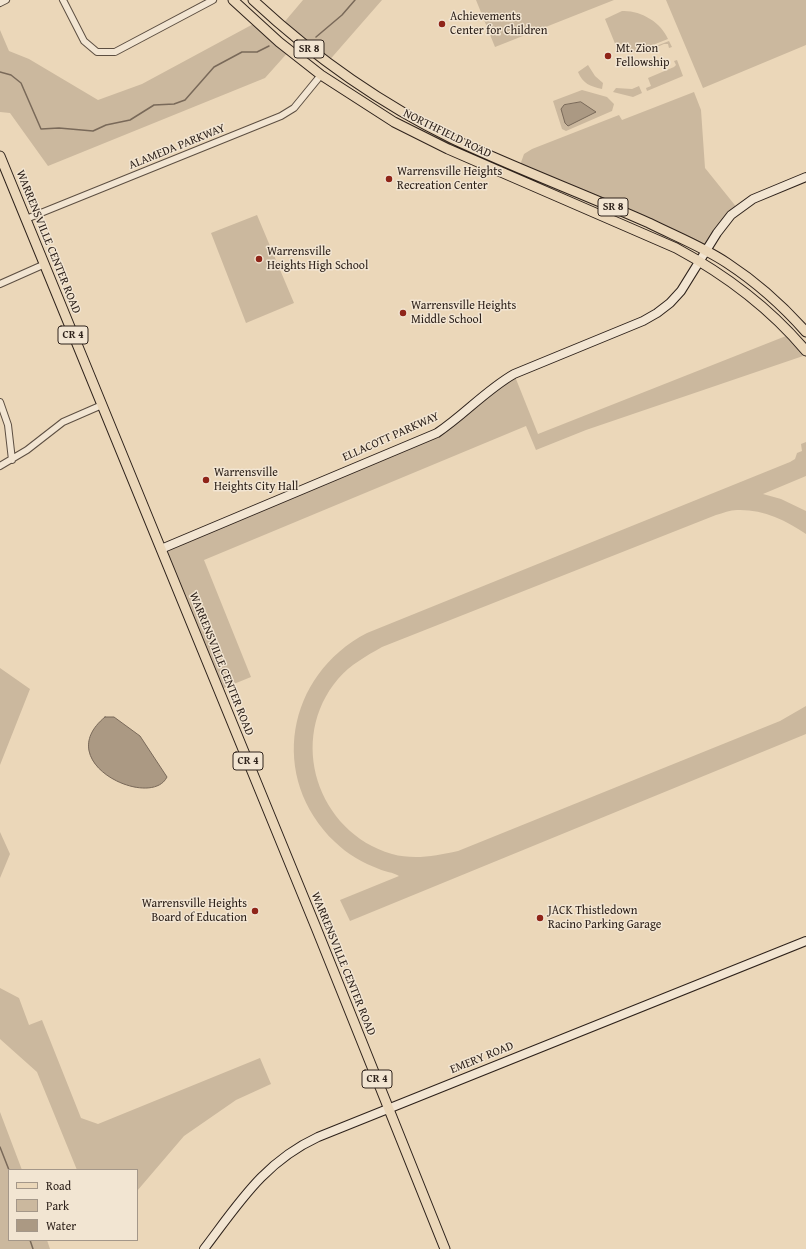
<!DOCTYPE html>
<html>
<head>
<meta charset="utf-8">
<style>
  body { margin:0 }
  #map { position:relative; width:806px; height:1249px; overflow:hidden; background:#ebd7b9; font-family:"Gentium Book Plus",serif }
  canvas { display:block }
  .legend { position:absolute; left:8px; top:1169px; width:130px; height:72px; box-sizing:border-box; background:#f2e5d2; border:1px solid #a49789; margin:0; padding:5px 7px; list-style:none; font-size:12px; color:#2e221b }
  .legend li { display:flex; align-items:center; gap:8px; height:20px }
  .legend b { width:20px; border:1px solid #a49789 }
</style>
</head>
<body>
<div id="map">
<canvas width="806" height="1249"></canvas>
<ul class="legend">
<li><b style="height:5px;background:#ebd7b9"></b>Road</li>
<li><b style="height:11px;background:#cbb89e"></b>Park</li>
<li><b style="height:11px;background:#ab9983"></b>Water</li>
</ul>
</div>
<script>
const context = document.querySelector('canvas').getContext('2d');
context.lineJoin = 'round';
function paint(path, color) {
  context.fillStyle = color;
  context.fill(path, 'evenodd');
}
function trace(path, color, width, dash) {
  context.strokeStyle = color;
  context.lineWidth = width;
  context.lineCap = dash ? 'butt' : 'round';
  context.setLineDash(dash || []);
  context.stroke(path);
}
function label(font, color, halo, rows, align = 'center') {
  context.font = font + ' "Gentium Book Plus",serif';
  context.lineWidth = 3;
  context.setLineDash([]);
  context.textBaseline = 'middle';
  context.strokeStyle = halo;
  context.fillStyle = color;
  for (const [text, x, y, turn = 0] of rows) {
    context.save();
    context.translate(x, y);
    context.rotate((+turn || 0) * Math.PI / 180);
    context.textAlign = isNaN(turn) ? turn : align;
    if (halo) context.strokeText(text, 0, 0);
    context.fillText(text, 0, 0);
    context.restore();
  }
}
const green = new Path2D(`
  M303,0H382L327,63L281,26Z
  M476,0H614L495,47Z
  M666,0H806V45L703,88Z
  M622,11C640,10 661,22 668,39L635,52L634,50L618,43L616,46L605,19Z
  M257,22L290,50L265,78L48,166L10,113L0,112V30L9,51L29,59L98,100L142,84Z
  M669,41L672,47L669,48L668,44H664L643,53V51Z
  M677,60L683,76L647,91L646,88L651,86L648,78L674,67L676,65L674,61Z
  M588,65L595,76L603,83L602,89C590,86 583,84 578,72Z
  M639,86L642,93L633,97L613,92L616,88L632,89Z
  M582,90L607,97L614,104L612,111L566,131L562,129L553,101Z
  M694,92L701,110L705,168L738,209L706,250L519,168L524,154L532,149L619,115L622,120Z
  M257,215L294,303L246,323L211,233Z
  M791,334L806,351V355L586,430L536,450L526,426L204,560L251,677L219,690L161,549L437,433L514,374L538,434Z
  M806,442V476L763,494L781,499L806,511V534C786,520 762,509 737,510C730,510 723,513 716,515L382,647C366,656 350,665 338,679C287,739 317,832 392,854C414,860 435,856 458,851L780,721L806,706V734L350,921L340,900L399,876C393,872 385,872 379,869C363,863 347,854 335,842C268,778 286,675 367,633L790,462L795,459L797,453L802,451L801,444Z
  M0,668L30,689L0,765Z
  M0,832L10,854L0,878Z
  M0,988L19,998L29,1025L42,1020L81,1118L98,1124L260,1058L271,1084L236,1100L184,1136L137,1191V1170H77L37,1072L0,1039Z
  M0,1112L22,1170H9V1240H47L50,1249H0Z`);
const water = new Path2D(`
  M581,102L596,112L568,126L565,123L561,109L564,105Z
  M105,717H114L140,736L167,777C151,810 49,763 105,717Z`);
const stream = new Path2D(`
  M316,37L342,15L355,0
  M0,72L11,75L21,83L41,129L59,128L93,131L106,125L130,120L154,105L174,104L185,100L214,67L242,52H257L269,46
  M0,1147L9,1170
  M30,1240L33,1249`);
const street = new Path2D(`
  M63,0L84,41L97,52H115L213,0
  M0,3L6,0
  M26,219L281,116L294,108L321,75
  M0,284L45,264
  M0,402L8,425L12,460
  M0,466L27,450L63,422L102,405`);
const secondary = new Path2D(`
  M161,549L437,433C464,415 486,390 514,374L643,321L657,313L670,303L681,291L717,233L731,215L753,199L806,177
  M204,1249C239,1203 264,1162 318,1137L806,941`);
const primary = new Path2D(`
  M233,0L279,42L321,75L394,122L448,149L676,248C726,275 769,307 806,351
  M253,0C313,56 379,103 453,139C517,169 584,194 649,223C675,236 703,247 727,263C756,282 783,306 806,332
  M0,156L317,930L445,1249`);
const markers = [
  [442,24,4,"#8f2418"],
  [608,56,4,"#8f2418"],
  [389,179,4,"#8f2418"],
  [259,259,4,"#8f2418"],
  [403,313,4,"#8f2418"],
  [206,480,4,"#8f2418"],
  [255,911,4,"#8f2418"],
  [540,918,4,"#8f2418"]
];
const shields = [
  [309,49,30],
  [613,207,30],
  [73,335,30],
  [248,761,30],
  [377,1079,30]
];
const shieldNames = [
  ["SR 8",309,49],
  ["SR 8",613,207],
  ["CR 4",73,335],
  ["CR 4",248,761],
  ["CR 4",377,1079]
];
const poiNames = [
  ["Achievements",450,17],
  ["Center for Children",450,31],
  ["Mt. Zion",616,49],
  ["Fellowship",616,63],
  ["Warrensville Heights",397,172],
  ["Recreation Center",397,186],
  ["Warrensville",267,252],
  ["Heights High School",267,266],
  ["Warrensville Heights",411,306],
  ["Middle School",411,320],
  ["Warrensville",214,473],
  ["Heights City Hall",214,487],
  ["Warrensville Heights",247,904,"right"],
  ["Board of Education",247,918,"right"],
  ["JACK Thistledown",548,911],
  ["Racino Parking Garage",548,925]
];
const streetNames = [
  ["NORTHFIELD ROAD",447,134,26],
  ["ALAMEDA PARKWAY",177,147,-22],
  ["WARRENSVILLE CENTER ROAD",48,242,68],
  ["ELLACOTT PARKWAY",391,437,-24],
  ["WARRENSVILLE CENTER ROAD",221,664,68],
  ["WARRENSVILLE CENTER ROAD",343,964,68],
  ["EMERY ROAD",482,1058,-22]
];
paint(green, '#cbb89e');
paint(water, '#ab9983');
trace(water, '#796959', 1);
trace(stream, '#796959', 1.5);
trace(street, '#5d4f42', 8);
trace(secondary, '#2e221b', 10);
trace(primary, '#2e221b', 11);
trace(street, '#f2e5d2', 6);
trace(secondary, '#f2e5d2', 8);
trace(primary, '#ebd7b9', 9);
for (const [x, y, r, color] of markers) {
  const dot = new Path2D();
  dot.arc(x, y, r, 0, 2 * Math.PI);
  context.fillStyle = color;
  context.fill(dot);
  trace(dot, '#f2e5d2', 1.5);
}
for (const [x, y, w] of shields) {
  const box = new Path2D();
  box.roundRect(x - w / 2, y - 9, w, 18, 3);
  context.fillStyle = '#f2e5d2';
  context.fill(box);
  trace(box, '#2e221b', 1);
}
label('bold 11px', '#2e221b', null, shieldNames);
label('12px', '#2e221b', '#f2e5d2', poiNames, 'left');
label('12px', '#2e221b', '#f2e5d2', streetNames);
</script>
</body>
</html>
